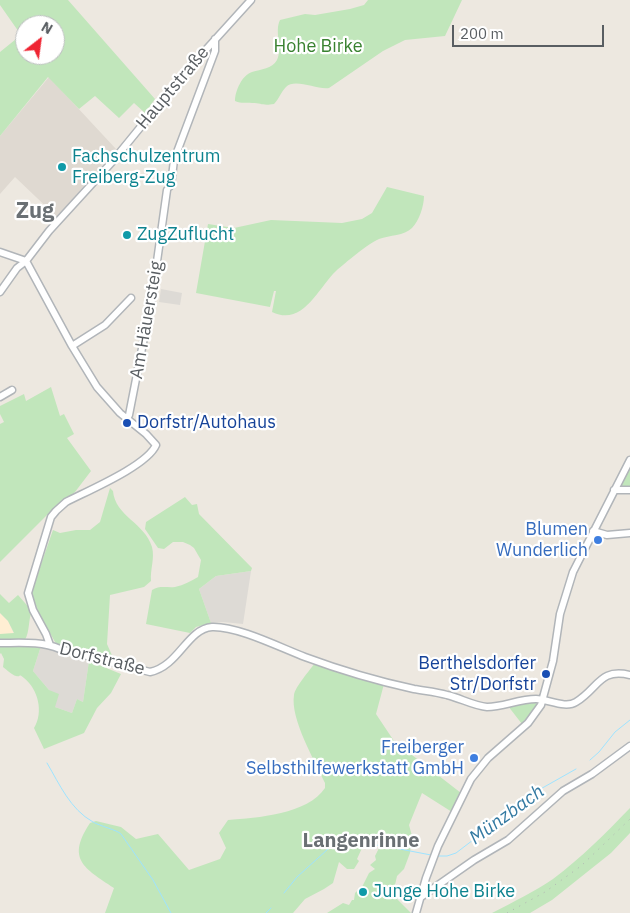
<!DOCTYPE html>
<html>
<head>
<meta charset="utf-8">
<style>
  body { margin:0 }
  #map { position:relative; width:630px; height:913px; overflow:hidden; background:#ede8e0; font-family:"IBM Plex Sans",sans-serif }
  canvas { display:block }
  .north { position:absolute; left:15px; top:15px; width:50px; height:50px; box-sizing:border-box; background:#fff; border:1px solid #bdbfc0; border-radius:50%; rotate:30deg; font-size:14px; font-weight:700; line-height:20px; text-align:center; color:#595e62 }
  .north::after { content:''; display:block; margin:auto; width:18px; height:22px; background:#ef2432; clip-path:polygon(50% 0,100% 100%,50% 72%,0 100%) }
  .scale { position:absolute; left:452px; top:25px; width:152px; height:22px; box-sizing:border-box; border:2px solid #595e62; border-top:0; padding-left:6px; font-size:15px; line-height:18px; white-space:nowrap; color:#595e62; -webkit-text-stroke:4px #fff; paint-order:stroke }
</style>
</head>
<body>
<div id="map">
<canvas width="630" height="913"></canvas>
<div class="north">N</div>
<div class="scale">200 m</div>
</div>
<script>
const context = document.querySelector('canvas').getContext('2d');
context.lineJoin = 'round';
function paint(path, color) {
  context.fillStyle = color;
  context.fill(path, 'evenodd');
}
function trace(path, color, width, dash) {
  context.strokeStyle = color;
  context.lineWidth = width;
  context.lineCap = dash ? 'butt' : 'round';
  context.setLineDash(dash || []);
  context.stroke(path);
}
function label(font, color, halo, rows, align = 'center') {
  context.font = font + ' "IBM Plex Sans",sans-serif';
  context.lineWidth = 4.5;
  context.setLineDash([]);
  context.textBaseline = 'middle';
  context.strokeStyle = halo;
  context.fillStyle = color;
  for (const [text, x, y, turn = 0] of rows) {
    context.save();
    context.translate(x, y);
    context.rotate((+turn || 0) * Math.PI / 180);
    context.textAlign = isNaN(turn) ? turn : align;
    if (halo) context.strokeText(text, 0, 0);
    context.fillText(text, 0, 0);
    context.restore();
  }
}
const commercial = new Path2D(`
  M0,613L8,621L14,634H0Z`);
const industrial = new Path2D(`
  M161,289L182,293L180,305L159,302Z
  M251,571L243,624L223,622L211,623L199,589L216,576Z
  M41,646L89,661L83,702L77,699L72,713L55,707L49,690L33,671Z`);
const education = new Path2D(`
  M49,77L116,149L57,217L15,177L0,194V136Z`);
const green = new Path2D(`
  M0,0H68L155,99L145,113L134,103L119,118L95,96L79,109L48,77L0,136V52L21,35L0,5ZM25,25H55V55H25Z
  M368,0H462L445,36L405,40L383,51L329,88C317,90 295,78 286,87C281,92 279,99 274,104C262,106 262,103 252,103C246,102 242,104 235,101C235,91 242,75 252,72C261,69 272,69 277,60C283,48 274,32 280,20L305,14L315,15L350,9L364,5Z
  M387,187L424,196C424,206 419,221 412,228C404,236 390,235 379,239C369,243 345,263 336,271C318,288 303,327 272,312L276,291H274L270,307L196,293L208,224L234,228L271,220L342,223L362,219L372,213Z
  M51,387L60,416L64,414L74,434L67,438L91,471L75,492L49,513L0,562V424L4,422L0,414V406L24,394L26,401Z
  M630,466V486L619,487Z
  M110,488L113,491C115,516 145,523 152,547C155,558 150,570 151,581L144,587L110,595L107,644L114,660L58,645L55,642L50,633H48L42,621L31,593L53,530L60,533L76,530H90L100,522Z
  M185,497L192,505L197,504L199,514L252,568L251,571L216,576L199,589L211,623L196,627L190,633L146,624L152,590C160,585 167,588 175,587C184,585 191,581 198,577L201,560L194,548L190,545L183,542H173L164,549L158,548L145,529L146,522Z
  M0,594L9,603L18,595L32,611C28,620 30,631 25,640L0,641V634L14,633L8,621L0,613Z
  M0,644L41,646L33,671L49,690L59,694L55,707L72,713L77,699L83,702L89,661L121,674L111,693L97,708L84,733L44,749L34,728C44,712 38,689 24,678C18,673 22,677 16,676C12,675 7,670 3,667L4,659L1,653L0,654Z
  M315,663L384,684L376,714L394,741L461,793L452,812L422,793L409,825L412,836L410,853L404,869L397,876L395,885L389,891L411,913H327L343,903L349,905L352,900H354L355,893L358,890L361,889L369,873L375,869L370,865L376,860L375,856L382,842L380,840H363L362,848L357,859L359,861L354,869H347L339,862L333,883L324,889L305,899L293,913H105L114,888C84,868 66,859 90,823L96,821L121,827L136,839L158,834L189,870L220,859L226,848L219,833L228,820C257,818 308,814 325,788V783C315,761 290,719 294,695C295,687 310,670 315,663Z
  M534,701L537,703L536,706L522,724L508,706Z
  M630,808V833L611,853L552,900L530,913H492C513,902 534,892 553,879C581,858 606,833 630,808Z`);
const stream = new Path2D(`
  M590,760L599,752L615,732L630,720
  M47,763C60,785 70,809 93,822C100,826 117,830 121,834L153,880L171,913
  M438,856H447L456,853L537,791L576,769
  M284,893L297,877L328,849L341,841L384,846L431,855
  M266,913L271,908`);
const minor = new Path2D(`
  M169,187L171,185L174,160L215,51V39
  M0,252L26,261
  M26,261L72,346L97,387L120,413L146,434L156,445C147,466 87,491 66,502L56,511L51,517L28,593L33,610L46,634L50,645
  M0,292L17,268L26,261L49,231L112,162L183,75L251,0
  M72,346L105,325L131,298
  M0,397L12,390
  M127,419L129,415L152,297L167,190
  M614,490H630
  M593,531L607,535L630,533
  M0,643C20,643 41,641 60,649L150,672C179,666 187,629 212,627C238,626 281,648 305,657C340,670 377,681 414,689C425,691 436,692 447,695C460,698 474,706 487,707C503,707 519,699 536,699C548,699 565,709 576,702C599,688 599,668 630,675
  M421,897L474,860L508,840L563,791L592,774L630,746
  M416,913L426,878L438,846L471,779L488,758L528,723L541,705L553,661L560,614L573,572L630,460`);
const rail = new Path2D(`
  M507,913L545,892L581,866L630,819`);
const markers = [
  [62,167,5,"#0f9aa8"],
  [127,235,5,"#0f9aa8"],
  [127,423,5,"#1a4fb4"],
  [598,540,5,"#3f7fe0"],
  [546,674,5,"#1a4fb4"],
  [474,758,5,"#3f7fe0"],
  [363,892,5,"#0f9aa8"]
];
const parkNames = [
  ["Hohe Birke",318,47]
];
const streetNames = [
  ["Hauptstraße",173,88,-50],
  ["Am Häuersteig",147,320,-80],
  ["Dorfstraße",102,659,14]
];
const cultureNames = [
  ["Fachschulzentrum",72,157],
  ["Freiberg-Zug",72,178],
  ["ZugZuflucht",137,235],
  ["Junge Hohe Birke",373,892]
];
const transitNames = [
  ["Dorfstr/Autohaus",137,423],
  ["Berthelsdorfer",536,664,"right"],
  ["Str/Dorfstr",536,685,"right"]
];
const shopNames = [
  ["Blumen",588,530],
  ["Wunderlich",588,551],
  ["Freiberger",464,748],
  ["Selbsthilfewerkstatt GmbH",464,769]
];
const waterNames = [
  ["Münzbach",507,815,-36]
];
const quarterNames = [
  ["Langenrinne",361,841]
];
const districtNames = [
  ["Zug",35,212]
];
paint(commercial, '#ffeed3');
paint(industrial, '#dddad5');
paint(education, '#dfd9d1');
paint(green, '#c1e6bb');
trace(stream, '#9ee3ff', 1);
trace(minor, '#b1b5b9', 9);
trace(minor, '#fff', 6);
trace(rail, '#b0b1b2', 1, [1, 6]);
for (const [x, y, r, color] of markers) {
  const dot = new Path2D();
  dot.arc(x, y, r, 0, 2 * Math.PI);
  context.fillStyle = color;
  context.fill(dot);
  trace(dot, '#fff', 2);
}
label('18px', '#398230', '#fff', parkNames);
label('18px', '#595e62', '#fff', streetNames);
label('18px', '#0d838f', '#fff', cultureNames, 'left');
label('18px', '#164399', '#fff', transitNames, 'left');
label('18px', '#366cbe', '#fff', shopNames, 'right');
label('italic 19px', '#347aa2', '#fff', waterNames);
label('bold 20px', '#6a7074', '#fff', quarterNames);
label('bold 22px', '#6a7074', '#fff', districtNames);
</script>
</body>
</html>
